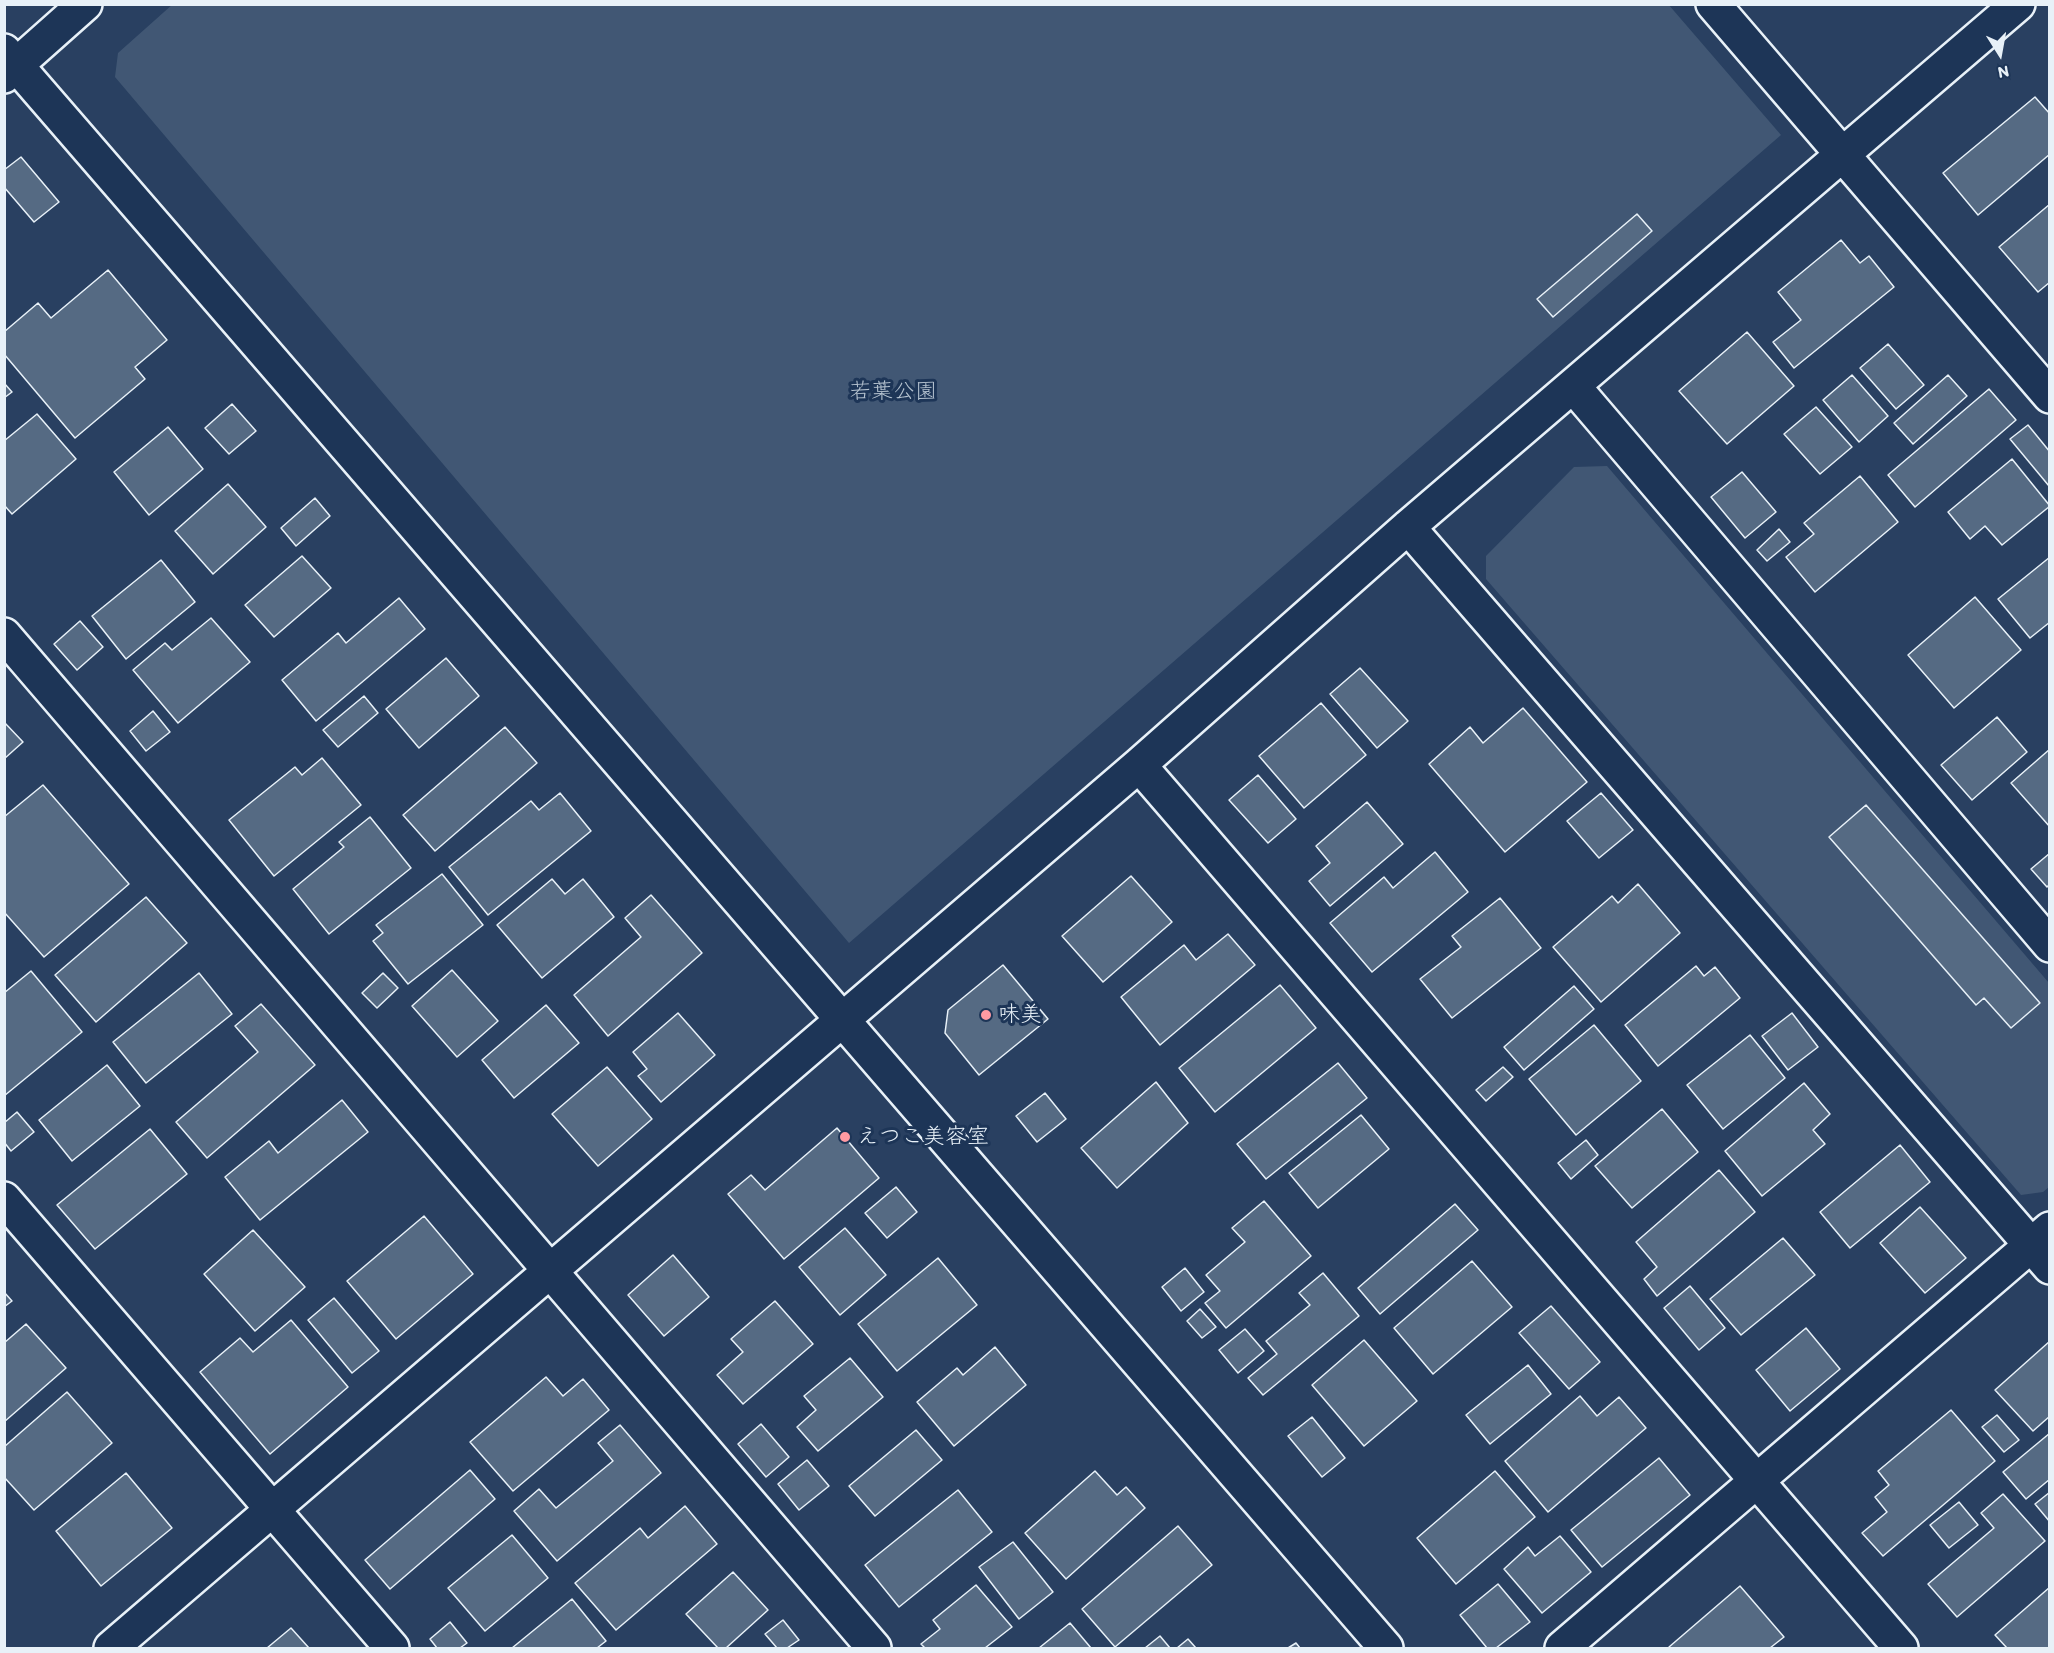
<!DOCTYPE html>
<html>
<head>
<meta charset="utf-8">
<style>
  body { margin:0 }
  #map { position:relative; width:2054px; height:1653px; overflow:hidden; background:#294061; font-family:Itim,sans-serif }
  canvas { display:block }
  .frame { position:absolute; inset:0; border:6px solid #e8f1f8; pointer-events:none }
  .north { position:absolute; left:1970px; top:24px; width:60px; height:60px; -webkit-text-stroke:4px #1d3557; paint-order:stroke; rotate:169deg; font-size:16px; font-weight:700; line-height:24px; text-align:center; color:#e8f1f8 }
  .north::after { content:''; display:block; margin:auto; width:21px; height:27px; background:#e8f1f8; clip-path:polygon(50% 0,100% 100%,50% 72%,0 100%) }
</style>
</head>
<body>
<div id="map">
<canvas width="2054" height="1653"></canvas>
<div class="frame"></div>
<div class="north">N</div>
</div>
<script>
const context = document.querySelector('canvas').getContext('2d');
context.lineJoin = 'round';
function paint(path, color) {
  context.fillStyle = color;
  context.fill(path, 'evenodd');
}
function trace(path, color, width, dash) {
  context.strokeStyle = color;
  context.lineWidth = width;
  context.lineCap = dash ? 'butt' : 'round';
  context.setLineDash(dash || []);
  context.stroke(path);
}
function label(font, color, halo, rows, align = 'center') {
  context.font = font + ' Itim,"Klee One",sans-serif';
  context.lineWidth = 6;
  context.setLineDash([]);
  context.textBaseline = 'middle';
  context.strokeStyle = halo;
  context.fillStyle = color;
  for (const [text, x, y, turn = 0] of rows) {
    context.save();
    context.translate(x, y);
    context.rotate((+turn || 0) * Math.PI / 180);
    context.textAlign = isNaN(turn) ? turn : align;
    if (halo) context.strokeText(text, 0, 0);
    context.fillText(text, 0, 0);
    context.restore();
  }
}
const green = new Path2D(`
  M173,4H1668L1781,135L849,943L115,77L118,53Z
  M1607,466L2049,983V1187L2043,1192L2021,1195L1486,579V556L1574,467Z`);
const building = new Path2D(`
  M2035,97L2050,114V154L1978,215L1943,173Z
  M21,157L59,202L34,222L4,187V170Z
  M2050,204V282L2038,292L1999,247Z
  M1637,214L1652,231L1553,317L1537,299Z
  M1841,240L1860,263L1869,256L1894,287L1794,368L1773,342L1801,320L1778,292Z
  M108,270L167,340L135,367L145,379L75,438L4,354V332L38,303L51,318Z
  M1747,332L1794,386L1727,444L1679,391Z
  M1888,344L1924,385L1896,409L1860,368Z
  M1852,375L1888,416L1859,442L1823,400Z
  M1948,375L1967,396L1913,444L1894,423Z
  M4,383L12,392L4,398Z
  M1989,389L2016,420L1915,507L1888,475Z
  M232,404L256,431L229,454L205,428Z
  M1816,407L1852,447L1820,474L1784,434Z
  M37,414L76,459L12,514L4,505V441Z
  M2028,425L2050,452L2049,486L2010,439Z
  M168,427L203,469L149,515L114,472Z
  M2012,459L2050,506L2002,545L1985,526L1970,539L1948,512Z
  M1742,472L1776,512L1745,538L1711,497Z
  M1860,476L1898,522L1815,592L1786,557L1814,534L1804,523Z
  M228,484L266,527L213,574L175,531Z
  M315,498L330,516L296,546L281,528Z
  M1779,529L1790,542L1767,561L1757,550Z
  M302,556L331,588L274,637L245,605Z
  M2050,557V622L2030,638L1998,599Z
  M161,560L195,602L126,659L92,616Z
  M1975,597L2021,650L1954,708L1908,655Z
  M399,598L425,629L316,721L282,680L338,633L346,643Z
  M211,618L250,662L178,723L133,670L165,643L172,650Z
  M80,621L103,647L77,670L54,644Z
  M446,658L479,696L419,748L386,709Z
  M1360,668L1408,721L1377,748L1330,694Z
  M364,696L378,713L338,747L323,730Z
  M1321,703L1366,755L1304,808L1259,756Z
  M1523,708L1587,782L1505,852L1429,764L1470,727L1483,743Z
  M153,711L170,732L146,751L130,731Z
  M1997,717L2027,752L1972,800L1941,765Z
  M4,722L23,742L4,759Z
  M505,727L537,763L435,851L403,815Z
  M2050,749V827L2011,783Z
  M322,758L361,805L274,876L229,820L295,767L302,775Z
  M1258,775L1296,819L1268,843L1229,800Z
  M43,785L129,884L44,957L4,912V817Z
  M560,793L591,831L488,915L449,867L531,801L539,810Z
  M1601,793L1633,830L1599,858L1567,821Z
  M1367,802L1403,844L1330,906L1309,881L1330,863L1316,846Z
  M1866,805L2040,1003L2011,1028L1984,998L1976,1005L1829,837Z
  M370,817L411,868L329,934L293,889L344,847L339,842Z
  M1435,852L1468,892L1372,972L1330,923L1384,877L1393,888Z
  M2050,853V884L2047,887L2031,869Z
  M442,874L483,925L408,984L373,941L383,933L376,925Z
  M1131,876L1172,922L1103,982L1062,936Z
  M552,879L565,894L583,879L614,917L542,978L497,925Z
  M1638,884L1680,933L1601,1002L1553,947L1612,896L1618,903Z
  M651,895L702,953L608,1036L574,995L641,937L625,918Z
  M146,897L187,943L96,1022L55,975Z
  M1500,898L1541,948L1452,1018L1420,979L1461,947L1452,936Z
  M1228,934L1255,965L1160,1045L1121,997L1184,945L1196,960Z
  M1003,965L1048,1019L979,1075L945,1033L948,1010Z
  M1696,966L1704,976L1715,967L1740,998L1658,1066L1625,1025Z
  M452,970L498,1021L457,1057L412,1006Z
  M31,971L82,1032L4,1096V993Z
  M199,973L232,1014L146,1083L113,1042Z
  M383,973L398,988L377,1008L362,993Z
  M1280,985L1316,1028L1215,1112L1179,1068Z
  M1574,986L1594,1009L1524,1070L1504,1047Z
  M261,1004L315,1065L207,1158L176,1122L258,1052L235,1026Z
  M546,1005L579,1043L514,1098L482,1060Z
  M678,1013L715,1055L661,1102L638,1076L647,1069L633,1052Z
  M1792,1013L1818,1047L1788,1070L1762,1036Z
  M1594,1025L1641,1081L1576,1135L1529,1079Z
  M1750,1035L1785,1078L1723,1129L1687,1085Z
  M1338,1063L1367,1098L1266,1179L1237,1144Z
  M107,1065L140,1106L72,1161L39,1120Z
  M607,1067L652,1119L598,1166L552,1114Z
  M1503,1067L1513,1077L1486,1101L1476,1090Z
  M1156,1082L1188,1123L1117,1188L1081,1148Z
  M1804,1083L1830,1114L1813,1130L1825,1144L1762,1196L1725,1151Z
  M1045,1093L1066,1119L1037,1142L1016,1116Z
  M342,1100L368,1132L260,1220L225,1177L269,1141L278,1153Z
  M1662,1109L1698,1152L1632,1208L1595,1166Z
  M17,1112L34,1132L11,1151L4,1142V1123Z
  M1361,1115L1389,1149L1318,1208L1289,1173Z
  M837,1128L879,1178L784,1259L728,1194L751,1175L765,1190Z
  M150,1129L187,1174L95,1249L57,1205Z
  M1586,1140L1598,1155L1571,1179L1558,1163Z
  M1900,1145L1930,1182L1850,1248L1820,1212Z
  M1719,1170L1755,1212L1657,1296L1644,1279L1657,1267L1636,1242Z
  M896,1187L917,1212L887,1238L865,1213Z
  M1264,1201L1311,1256L1226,1328L1205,1303L1220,1291L1206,1275L1245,1242L1232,1228Z
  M1455,1204L1478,1230L1380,1314L1358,1288Z
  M1920,1207L1966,1258L1925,1293L1880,1243Z
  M424,1216L473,1274L396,1339L347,1281Z
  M845,1228L886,1275L840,1315L799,1267Z
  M253,1230L305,1287L255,1331L204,1274Z
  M1783,1238L1815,1275L1741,1335L1710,1299Z
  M673,1255L709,1297L664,1336L628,1295Z
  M938,1258L977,1305L897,1371L858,1324Z
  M1472,1261L1512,1307L1433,1374L1394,1328Z
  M1185,1268L1204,1292L1181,1311L1162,1287Z
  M1323,1273L1359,1316L1263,1395L1248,1378L1277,1354L1266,1341L1310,1305L1299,1293Z
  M1690,1286L1725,1328L1699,1350L1664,1308Z
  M4,1292L12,1301L4,1307Z
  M334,1298L379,1351L352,1373L308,1320Z
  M775,1301L813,1344L743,1404L717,1375L743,1352L731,1339Z
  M1551,1306L1600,1362L1569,1389L1519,1333Z
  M1200,1309L1216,1327L1202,1338L1187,1321Z
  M291,1320L348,1387L270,1454L200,1372L240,1338L253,1352Z
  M26,1324L66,1368L4,1422V1343Z
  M1806,1328L1840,1369L1790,1411L1756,1370Z
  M1245,1329L1264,1351L1238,1373L1219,1350Z
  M1364,1340L1417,1401L1364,1446L1312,1385Z
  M2050,1341V1416L2033,1431L1995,1390Z
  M995,1347L1026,1385L954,1446L917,1402L957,1368L963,1375Z
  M850,1358L883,1397L818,1451L797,1427L816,1410L804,1396Z
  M1528,1365L1551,1394L1490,1444L1466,1415Z
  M546,1377L563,1396L583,1379L609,1410L513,1491L470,1442Z
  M67,1392L112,1443L34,1510L4,1477V1447Z
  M1580,1396L1597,1416L1619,1397L1646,1428L1548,1512L1505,1461Z
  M1951,1410L1995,1461L1883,1556L1862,1533L1887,1512L1875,1497L1889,1485L1878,1471Z
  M1997,1415L2019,1440L2004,1452L1982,1427Z
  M1312,1417L1345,1458L1322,1477L1288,1436Z
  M761,1424L789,1457L766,1477L738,1444Z
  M620,1425L661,1473L557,1561L514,1511L539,1489L556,1508L613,1461L598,1443Z
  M916,1430L942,1460L875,1516L849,1486Z
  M2050,1433V1479L2026,1499L2003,1472Z
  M1659,1458L1690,1495L1602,1567L1571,1530Z
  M807,1460L829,1486L799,1510L778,1484Z
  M470,1470L495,1499L390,1589L365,1560Z
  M1095,1471L1117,1495L1126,1487L1145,1508L1066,1579L1025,1533Z
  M1495,1471L1535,1517L1456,1584L1417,1538Z
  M126,1473L172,1528L101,1586L56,1531Z
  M958,1490L992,1532L899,1607L865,1565Z
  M2050,1492V1522L2035,1504Z
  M2003,1494L2045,1541L1957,1617L1928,1584L1994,1528L1981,1513Z
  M1959,1502L1978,1525L1949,1548L1930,1525Z
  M685,1506L717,1544L616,1630L575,1583L640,1528L648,1538Z
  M1178,1526L1212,1565L1115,1647L1082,1609Z
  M512,1535L548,1578L485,1631L448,1588Z
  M1560,1536L1591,1572L1542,1613L1504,1569L1528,1547L1535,1556Z
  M1013,1542L1053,1592L1019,1619L979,1567Z
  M733,1572L768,1610L726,1648H718L686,1614Z
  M1498,1584L1530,1622L1496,1648H1487L1460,1615Z
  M976,1585L1012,1627L985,1648H925L921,1644L940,1629L933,1620Z
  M1740,1586L1784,1637L1770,1648H1671L1669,1647Z
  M2050,1587V1648H2007L1995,1635Z
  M572,1599L606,1641L597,1648H512Z
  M783,1620L799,1640L787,1648H777L765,1634Z
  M450,1622L467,1643L460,1648H437L430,1639Z
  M1070,1623L1091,1648H1039Z
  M291,1628L309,1648H267Z
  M1160,1636L1170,1648H1145Z
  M1188,1639L1196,1648H1177Z
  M1296,1643L1300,1648H1288Z`);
const minor = new Path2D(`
  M1713,4L2050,396
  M4,51L1386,1648
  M4,76L85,4
  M1574,387L2050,945
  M1408,527L2050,1267
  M4,635L874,1648
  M1139,765L1901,1648
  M4,1199L392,1648
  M111,1648L1139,765L1408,527L2018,4
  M1562,1648L2050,1229`);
const markers = [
  [986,1015,6,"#ff9aa2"],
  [845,1137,6,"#ff9aa2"]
];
const parkNames = [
  ["若葉公園",893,392]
];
const poiNames = [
  ["味美",998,1015],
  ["えつこ美容室",857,1137]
];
paint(green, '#415774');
paint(building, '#556a83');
trace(building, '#e8f1f8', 1.5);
trace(minor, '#e8f1f8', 38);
trace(minor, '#1d3557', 33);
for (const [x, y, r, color] of markers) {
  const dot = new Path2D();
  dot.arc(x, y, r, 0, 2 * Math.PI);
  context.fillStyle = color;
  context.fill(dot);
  trace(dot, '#1d3557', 2);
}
label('22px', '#b6c3d0', '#1d3557', parkNames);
label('22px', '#e8f1f8', '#1d3557', poiNames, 'left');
</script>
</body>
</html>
